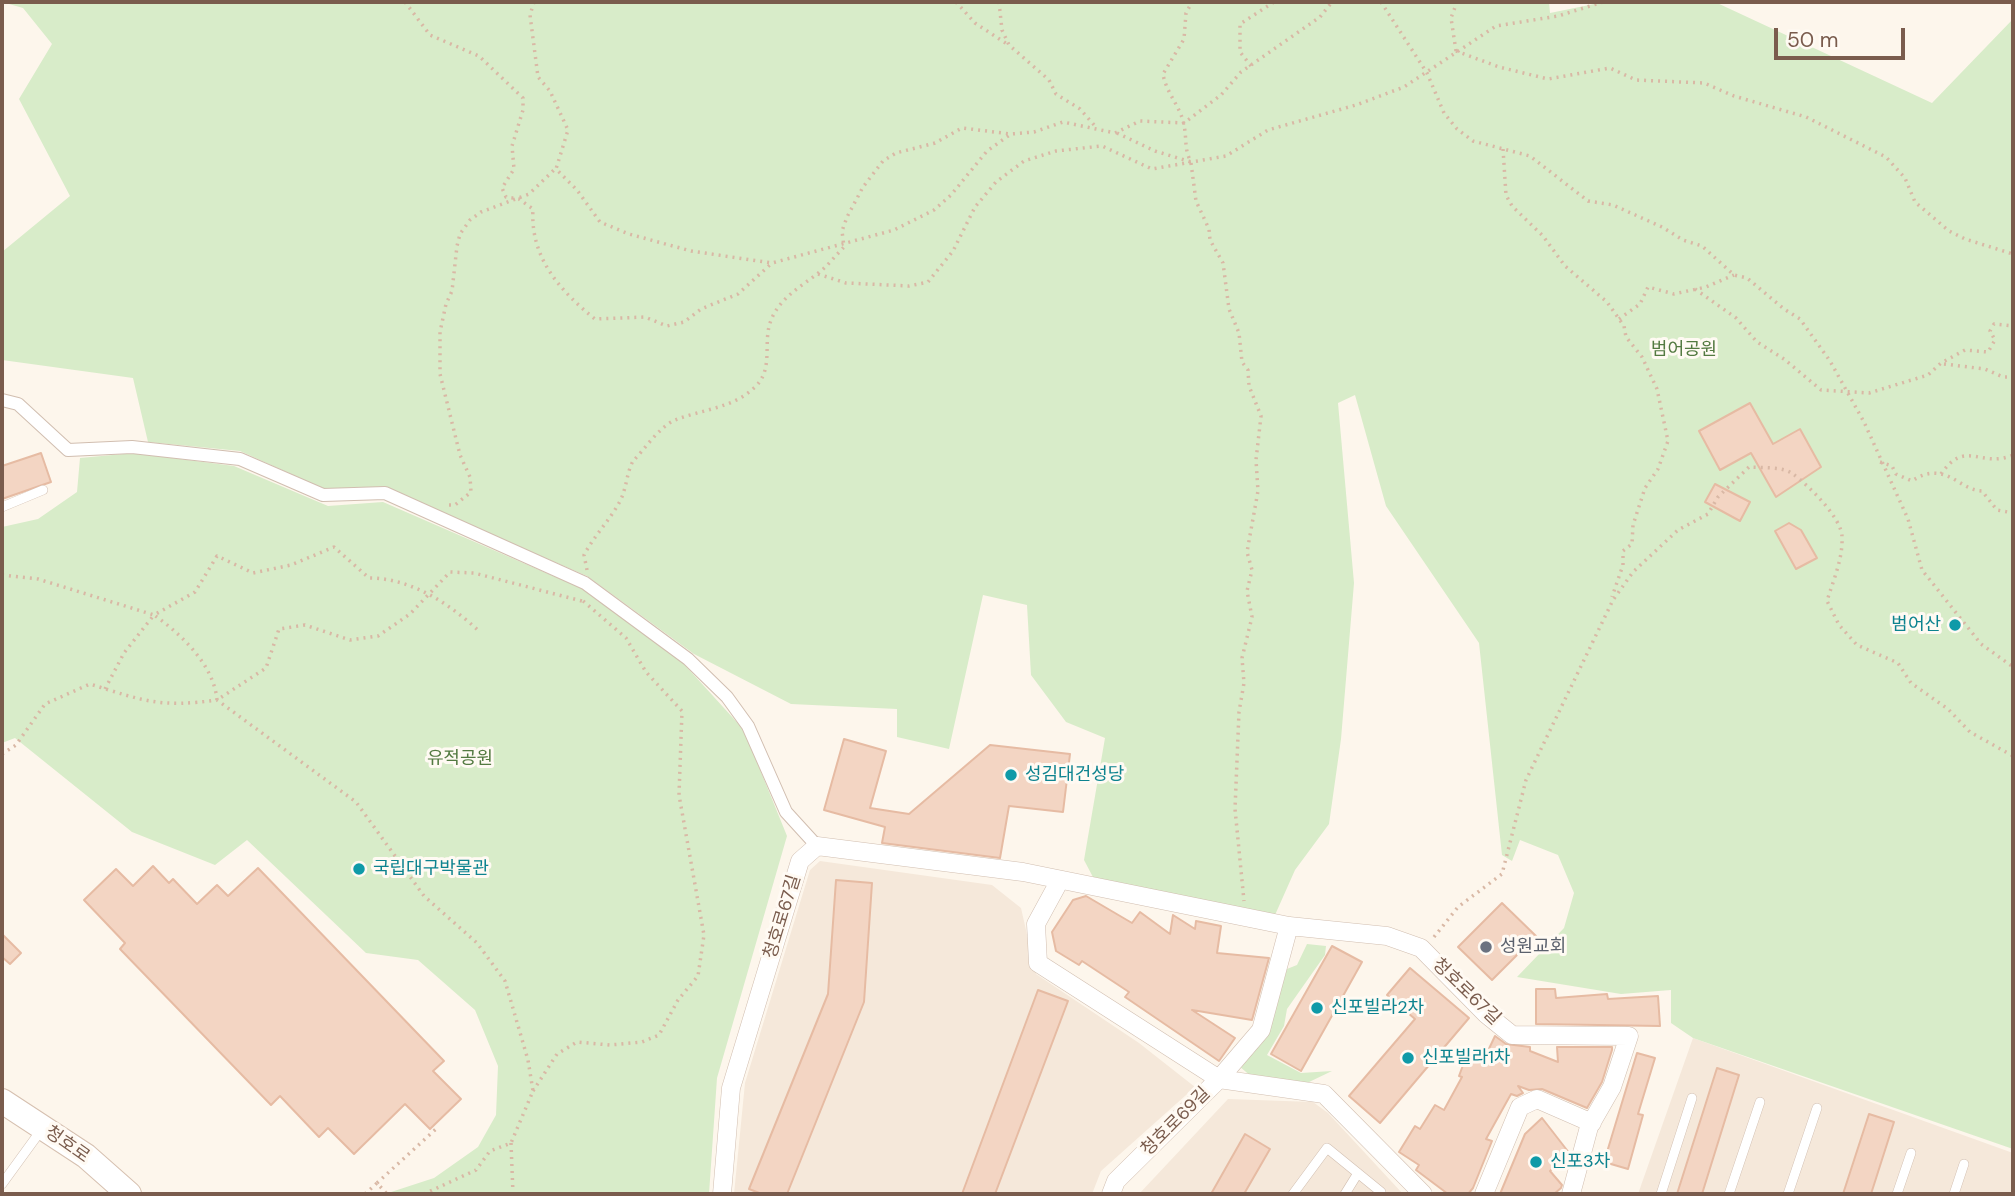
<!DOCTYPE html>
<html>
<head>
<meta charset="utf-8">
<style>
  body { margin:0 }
  #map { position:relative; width:2015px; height:1196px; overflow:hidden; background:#fdf6ec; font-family:"DM Sans",sans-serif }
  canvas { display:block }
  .frame { position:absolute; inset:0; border:4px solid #7a5c4d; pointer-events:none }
  .scale { position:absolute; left:1774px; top:28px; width:131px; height:32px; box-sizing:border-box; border:4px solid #7a5c4d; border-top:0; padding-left:9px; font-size:21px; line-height:24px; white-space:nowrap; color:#7a5c4d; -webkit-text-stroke:5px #fffaf3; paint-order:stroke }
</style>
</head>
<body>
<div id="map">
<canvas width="2015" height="1196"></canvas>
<div class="frame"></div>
<div class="scale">50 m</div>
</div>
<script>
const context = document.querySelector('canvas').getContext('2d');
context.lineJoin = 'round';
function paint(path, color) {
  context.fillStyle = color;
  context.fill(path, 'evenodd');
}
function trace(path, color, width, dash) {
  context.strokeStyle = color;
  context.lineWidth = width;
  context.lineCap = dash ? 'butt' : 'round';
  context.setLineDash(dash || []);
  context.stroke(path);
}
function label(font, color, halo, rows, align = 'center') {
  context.font = font + ' "DM Sans","Noto Sans KR",sans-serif';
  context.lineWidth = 6;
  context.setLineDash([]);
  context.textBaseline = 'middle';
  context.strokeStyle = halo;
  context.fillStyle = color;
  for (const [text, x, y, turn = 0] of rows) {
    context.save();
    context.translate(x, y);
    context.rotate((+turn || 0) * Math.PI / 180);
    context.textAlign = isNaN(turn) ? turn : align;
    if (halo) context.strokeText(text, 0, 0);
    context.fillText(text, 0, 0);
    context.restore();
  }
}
const residential = new Path2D(`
  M820,861L992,885L1021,908L1036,974L1139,1043L1195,1087L1101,1171L1092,1194H734L745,1083L810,870Z
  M1693,1038L2013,1153V1194H1638Z
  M1228,1099L1313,1102L1328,1113L1403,1194H1139Z`);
const green = new Path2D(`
  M2,2H1549L1550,13L1604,2H1715L1932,103L2013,19V1149L1693,1038L1671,1023V990L1621,994L1517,977L1564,928L1574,893L1558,855L1520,840L1512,861L1502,855L1479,643L1386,506L1355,395L1338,403L1354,583L1341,739L1329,824L1295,870L1275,915L1094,879L1084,860L1105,738L1066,722L1031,675L1027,605L983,595L949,749L897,737V709L791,704L694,654L587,576L386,489L333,493L240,451L148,442L133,378L2,360V252L70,196L19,99L52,44L23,8Z
  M134,453L234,466L328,506L383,502L583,589L683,663L744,730L787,836L717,1078L709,1194H385L434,1178L478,1147L496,1115L498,1066L475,1010L418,960L366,953L247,840L215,865L132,832L15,738L2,743V527L38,519L77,492L80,458Z
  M1307,944L1326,946L1325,955L1287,1009L1284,1026L1267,1055L1301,1073L1332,1071L1307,1083L1252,1077L1239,1066L1267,1037L1287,969L1297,965Z`);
const building = new Path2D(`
  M1750,403L1773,444L1800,429L1821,467L1776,497L1751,453L1720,470L1699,431Z
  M41,453L51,482L2,499V466Z
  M1715,484L1750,502L1740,521L1705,502Z
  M1789,523L1801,530L1817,558L1796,569L1775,531Z
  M844,739L886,751L870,808L909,814L990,745L1070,754L1063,812L1009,806L1000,858L882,843L885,827L824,810Z
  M153,866L169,883L173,879L197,904L217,885L228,896L258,868L444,1061L433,1071L461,1099L430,1129L405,1104L354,1154L328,1128L319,1137L280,1096L271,1105L120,949L125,943L84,900L116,869L133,886Z
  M836,880L872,883L864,1002L787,1194H762L749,1189L828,994Z
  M1086,896L1132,923L1140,912L1170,934L1173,915L1195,929L1196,921L1221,926L1217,953L1269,958L1252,1020L1192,1010L1235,1038L1219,1061L1125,997L1129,992L1082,961L1079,965L1056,951L1052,932L1073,900Z
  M1502,903L1536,936L1492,980L1458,947Z
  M2,934L21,953L10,964L2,957Z
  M1332,946L1362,962L1301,1071L1271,1054Z
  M1410,968L1469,1018L1380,1123L1349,1096L1415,1019L1387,995Z
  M1536,989H1555L1556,998L1607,994L1608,999L1658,996L1660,1026L1536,1024Z
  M1038,990L1068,1001L995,1194H962Z
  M1495,1036L1506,1044L1530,1047V1051L1558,1062L1557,1047H1612V1050L1602,1082L1587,1108L1542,1089L1529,1090L1518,1086L1523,1093L1517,1096L1511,1094L1486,1139L1492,1141L1473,1188L1468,1194H1448L1416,1170L1419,1165L1399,1152L1415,1126L1420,1129L1435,1105L1444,1110L1462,1077L1459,1076L1469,1049L1486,1055Z
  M1637,1053L1655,1058L1638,1114L1643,1115L1628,1169L1604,1162Z
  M1717,1068L1739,1075L1702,1194H1677Z
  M1869,1114L1894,1122L1871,1194H1843Z
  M1542,1118L1570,1154L1550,1171L1562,1185L1561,1188L1554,1194H1500L1525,1134Z
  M1245,1134L1270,1149L1244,1194H1211Z`);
const path = new Path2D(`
  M405,2L430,35L479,56L523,98V110L512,146L514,169L502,188L506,197L519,199L533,209C530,257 559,290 595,319L645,317L667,326L684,322L701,309L738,294L772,263
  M534,2L530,15L538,77L550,91L568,130L556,169L577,190L600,222L629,234L691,251L772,263L894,230L934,210L951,195L987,151L1011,134L1034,132L1063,122L1115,133L1140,121L1184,123L1221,95L1241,72L1320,17L1332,2
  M956,2L975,23L1007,44
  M999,2L1002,30L1009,45L1049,80L1056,94L1080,109L1095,126
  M1381,2L1427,73L1444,113L1457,129L1473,141L1530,156L1588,201L1613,205L1662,227L1683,240L1702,246L1734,275L1747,278L1784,309L1800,319L1830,361L1864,422L1908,519L1922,570L1981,644L2013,667
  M1456,51L1499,67L1548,79L1610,68L1636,80L1704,83L1734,96L1806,117L1886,157L1905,178L1915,202L1949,231L1965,239L2013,254
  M1456,51L1451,18L1457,2
  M1251,66L1240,52V24L1274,2
  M1117,133L1155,151L1191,162C1184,149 1187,140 1184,125C1181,107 1166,93 1163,74L1184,39L1186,13L1192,2
  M1503,149L1506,195L1512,206L1543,236L1565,266L1607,302L1624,326L1626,337L1642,357L1657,389L1668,441L1658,469L1645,488L1633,525L1632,544L1623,551V565L1612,597
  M1191,163L1196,201L1209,229L1210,240L1223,263L1229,309L1239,333L1242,362L1248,370L1249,386L1261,416L1256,460L1258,491L1247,552L1252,570L1247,591L1252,617L1242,658L1244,683L1239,712L1235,809L1244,901
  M818,274L846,283L909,286L928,282L953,251L975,207L996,182L1024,161L1056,151L1102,146L1152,169L1226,156L1268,130L1356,105L1404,87L1496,26L1558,16L1603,2
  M1695,289L1736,318L1757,342L1784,359L1821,390L1869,393L1928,375L1941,363L1965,350L1988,352L1995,340L1990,331L1994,324L2013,326
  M1619,319L1640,304L1648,287L1674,294L1706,287L1734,275
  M1944,364L1985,369L2003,377H2013
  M1880,462L1892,466L1896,474L1912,481C1945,459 1958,490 1982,491L1997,510L2013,513
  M1941,474C1966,438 1980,469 2013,455
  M449,505H455L471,492L470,477L460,455L440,374V332L446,304L452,291L457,246L460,234L470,220L481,212L529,194L555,169
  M587,570L584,555C594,536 609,521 619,503C627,489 626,474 633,461C645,449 659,427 675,420C700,410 733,408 754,388C774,370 763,345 770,323C778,299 799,288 817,274C827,267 835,256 844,247L842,231L847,217L863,187L883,161L896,153L935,143L962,128L1011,134
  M2,575L38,579L154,615L195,592L217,556L253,573L291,565L334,547L369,578C411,578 450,604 480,632
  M105,689L124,653L154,615C181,634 214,665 217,700L266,668L279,629L305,625L350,640L378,636L410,614L450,572L474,573L582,601
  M2,754L16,745L45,704L90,684C144,701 160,708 217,700L356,802L424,896L477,943L505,981L528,1060L533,1091L511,1143L490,1151L476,1170L424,1194
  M1434,937L1458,907L1502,874L1526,780L1613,600L1633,572L1678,530L1708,514L1718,497L1749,467C1762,468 1782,466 1793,474C1808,485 1842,518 1842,537C1843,559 1833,581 1827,601L1839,625L1857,645L1898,663L1911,683L1948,709L1970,732L2013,756
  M533,1091L557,1054L577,1042L610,1045L642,1042L659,1035L678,1000L698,976L704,935L679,795L682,711L646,672L626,638L582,600
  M511,1143L513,1194
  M377,1183L436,1129
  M365,1194L377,1183L387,1194`);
const service = new Path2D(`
  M2,507L43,490
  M2,1184L42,1129
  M1293,1194L1327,1148L1381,1192
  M1345,1194L1358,1173
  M1661,1194L1692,1098
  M1729,1194L1760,1102
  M1788,1194L1817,1108
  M1897,1194L1911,1153
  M1954,1194L1964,1164`);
const pedestrian = new Path2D(`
  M2,400L18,404L68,450L132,447L240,459L323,495L385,493L585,583L688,659L727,697L748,726L786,812L817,846`);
const minor = new Path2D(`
  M1060,880L1036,924L1038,963L1219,1079L1324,1094L1423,1194
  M722,1194L731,1088L800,861L817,846L1023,872L1289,926L1387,936L1421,948L1486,1014L1512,1035L1629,1036L1612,1087L1589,1127L1571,1194
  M1111,1194L1116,1181L1219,1079L1261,1030L1289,926
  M1484,1194L1520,1107L1537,1099L1592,1123`);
const secondary = new Path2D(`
  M2,1101L86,1156L129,1194`);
const markers = [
  [1955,625,7,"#0f9aa8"],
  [1011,775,7,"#0f9aa8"],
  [359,869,7,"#0f9aa8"],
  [1486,947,7,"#6b7280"],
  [1317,1008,7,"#0f9aa8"],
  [1408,1058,7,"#0f9aa8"],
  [1536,1162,7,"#0f9aa8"]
];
const parkNames = [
  ["범어공원",1684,350],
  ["유적공원",460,759]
];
const cultureNames = [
  ["범어산",1941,625,"right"],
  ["성김대건성당",1025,775],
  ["국립대구박물관",373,869],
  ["신포빌라2차",1331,1008],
  ["신포빌라1차",1422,1058],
  ["신포3차",1550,1162]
];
const streetNames = [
  ["청호로67길",783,917,-73],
  ["청호로67길",1466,992,44],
  ["청호로69길",1176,1122,-45],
  ["청호로",67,1145,35]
];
const worshipNames = [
  ["성원교회",1500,947]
];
paint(residential, '#f5e8da');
paint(green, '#d8ecc9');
paint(building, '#f3d5c3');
trace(building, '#e6bba3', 2);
trace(service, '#d1beb0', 10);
trace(pedestrian, '#d1beb0', 14);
trace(minor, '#d1beb0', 19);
trace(secondary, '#d6c0b0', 26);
trace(path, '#d9b8a5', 3.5, [2, 5]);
trace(service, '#fff', 9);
trace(pedestrian, '#fff', 12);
trace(minor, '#fff', 18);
trace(secondary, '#fff', 24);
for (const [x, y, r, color] of markers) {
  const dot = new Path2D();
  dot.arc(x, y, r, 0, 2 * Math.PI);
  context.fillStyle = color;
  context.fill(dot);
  trace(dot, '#fffaf3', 2.5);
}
label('18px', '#537a41', '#fffaf3', parkNames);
label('18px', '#0d838f', '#fffaf3', cultureNames, 'left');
label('18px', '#7a5c4d', '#fffaf3', streetNames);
label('18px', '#5b616d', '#fffaf3', worshipNames, 'left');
</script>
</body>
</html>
